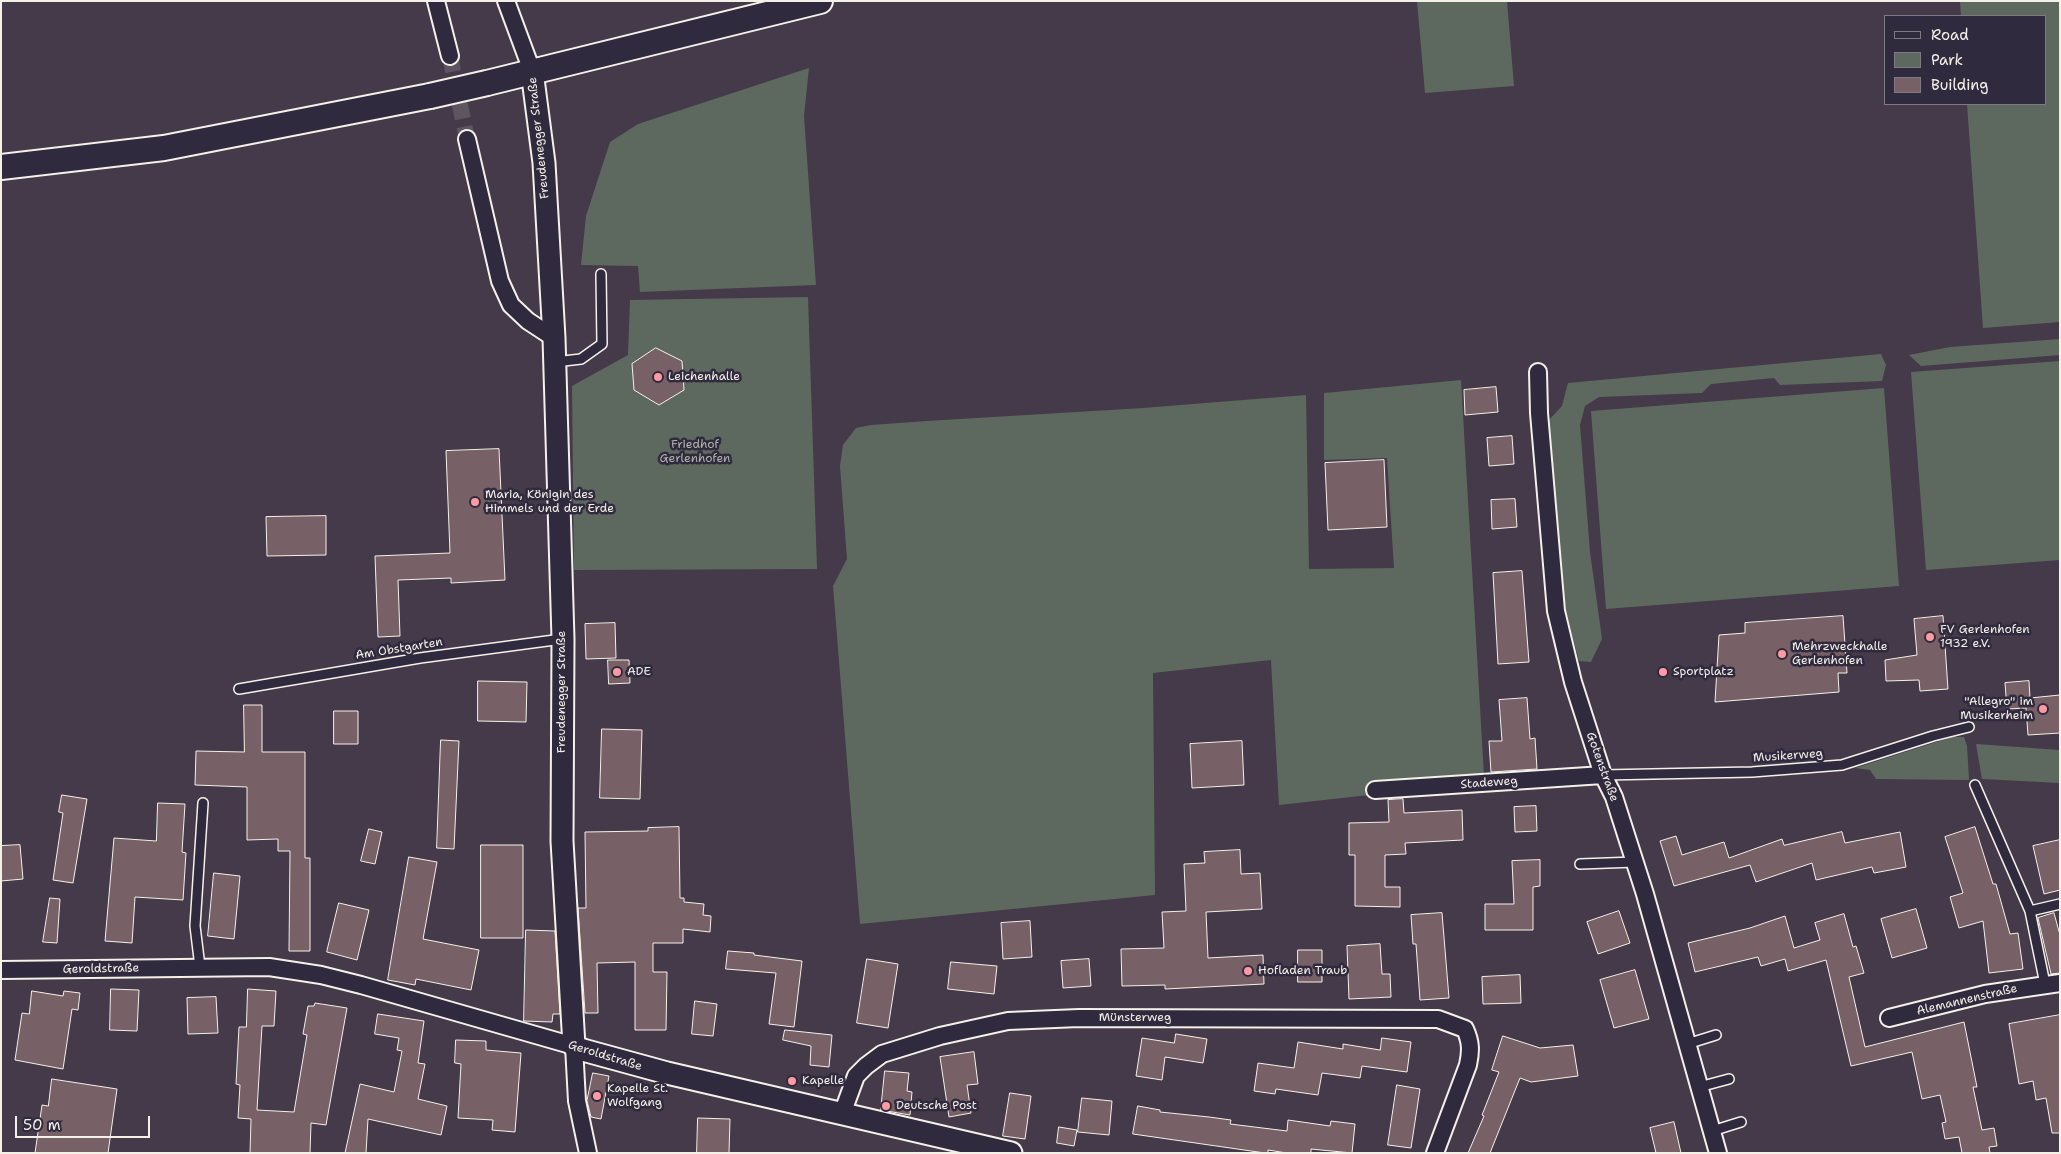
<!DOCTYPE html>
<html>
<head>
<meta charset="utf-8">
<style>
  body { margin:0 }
  #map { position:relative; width:2061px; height:1154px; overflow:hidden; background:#453a49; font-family:"Shantell Sans",sans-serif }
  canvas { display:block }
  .frame { position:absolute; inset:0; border:2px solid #f4f1e8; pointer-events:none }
  .legend { position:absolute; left:1884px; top:15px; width:162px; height:90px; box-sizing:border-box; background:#2f2a3d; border:1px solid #7e7a81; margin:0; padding:6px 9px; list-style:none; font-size:15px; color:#f4f1e8 }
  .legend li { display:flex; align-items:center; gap:10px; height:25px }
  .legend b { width:25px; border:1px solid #7e7a81 }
  .scale { position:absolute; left:15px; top:1116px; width:135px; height:22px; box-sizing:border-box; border:2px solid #f4f1e8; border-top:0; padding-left:6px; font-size:15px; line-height:18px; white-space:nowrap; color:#f4f1e8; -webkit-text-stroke:4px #2f2a3d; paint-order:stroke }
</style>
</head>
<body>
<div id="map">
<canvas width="2061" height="1154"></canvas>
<div class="frame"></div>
<ul class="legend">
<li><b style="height:6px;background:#2f2a3d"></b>Road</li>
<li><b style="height:14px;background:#5d695e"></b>Park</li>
<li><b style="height:14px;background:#786166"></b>Building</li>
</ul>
<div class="scale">50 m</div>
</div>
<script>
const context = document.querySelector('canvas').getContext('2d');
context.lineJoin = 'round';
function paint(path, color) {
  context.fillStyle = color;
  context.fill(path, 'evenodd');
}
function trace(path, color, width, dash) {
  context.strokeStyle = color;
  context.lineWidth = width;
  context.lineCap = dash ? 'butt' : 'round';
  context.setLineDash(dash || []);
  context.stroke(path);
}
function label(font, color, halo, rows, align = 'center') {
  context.font = font + ' "Shantell Sans",sans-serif';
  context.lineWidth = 5;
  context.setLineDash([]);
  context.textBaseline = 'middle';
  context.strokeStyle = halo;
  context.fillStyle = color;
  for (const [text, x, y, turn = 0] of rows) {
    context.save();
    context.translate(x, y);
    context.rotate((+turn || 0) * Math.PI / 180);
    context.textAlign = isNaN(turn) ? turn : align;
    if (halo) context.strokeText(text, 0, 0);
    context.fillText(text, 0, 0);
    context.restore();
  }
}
const green = new Path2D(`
  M1417,1H1507L1514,86L1425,93Z
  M1960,1H2060V322L1983,328L1967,104H2045V16H1961Z
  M809,68L804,116L816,285L640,292L638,266L581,265L586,216L610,142L638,124Z
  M808,297L817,569L574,570L572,386L628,355L630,300Z
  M2060,339V355L1921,366L1909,355L1950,347Z
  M1881,354L1886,365L1882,381L1780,385L1774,378L1711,384L1702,393L1599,397L1585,406L1580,425L1590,552L1602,639L1591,662L1579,661L1563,600L1547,422L1562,406L1568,383Z
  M2060,361V560L1926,570L1911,372Z
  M1461,380L1484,776L1370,784L1369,795L1279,805L1271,660L1153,673L1155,895L860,924L833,586L847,559L840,466L843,445L856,428L871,425L927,421L1143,408L1306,395L1309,569L1394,568L1387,458L1324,460V393Z
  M1884,388L1899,586L1606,609L1591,411Z
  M1952,737H1964L1967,746L1969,780L1876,779L1870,770L1855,768Z
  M1976,744L2060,750V783L1982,779Z`);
const building = new Path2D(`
  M656,348L682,361L684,390L659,405L634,390L632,364Z
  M1496,387L1498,412L1465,415L1464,390Z
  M1512,436L1514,464L1489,466L1487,438Z
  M499,449L505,580L451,583V578L398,580L400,636L378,637L375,556L450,553L446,451Z
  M1384,460L1387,527L1328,530L1325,463Z
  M1515,499L1517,527L1492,529L1491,500Z
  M326,516V555L267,556L266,517Z
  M1522,571L1529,662L1498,664L1493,573Z
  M1843,616L1847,673H1838L1839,692L1715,702L1719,635L1745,633V623Z
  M1943,616L1948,689L1920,691L1919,680L1886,681L1885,660L1917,655L1914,619Z
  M615,623L616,658L586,659L585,624Z
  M608,660H629L630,683L609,684Z
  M478,681L527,682L526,722L478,721Z
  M2029,681L2030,698L2060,695V733L2028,735L2026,708L2007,709L2005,683Z
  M1527,698L1530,739L1535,738L1537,769L1491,772L1489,741H1502L1499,700Z
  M244,705H262V752H305V858H310V951H289L290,851H278V839L247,840V787L195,785L196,751L244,752Z
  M334,711H358V744H334Z
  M602,729L642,730L640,799L600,798Z
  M441,740L459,741L454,849L437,848Z
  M1242,741L1244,785L1192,788L1190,744Z
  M62,795L87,799L73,883L53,880L63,813L59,812Z
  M1403,799L1404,813L1462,810L1463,840L1405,843L1406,854L1385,855V887H1400V907L1355,906V855H1349V823L1389,822L1388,800Z
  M158,803L185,804L182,852L186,853L183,900L135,897L132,943L105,941L114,838L156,841Z
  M1536,806L1537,831L1515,832L1514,807Z
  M679,827L680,898H684V902L704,904L703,915L711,916L710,932L683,929V943H653V972H667L666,1030H635V962L597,963L598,1013H585L578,908H586L585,832L648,831V828Z
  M1975,827L1993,884H1996L2010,934L2018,933L2023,969L1989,973L1983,921L1959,928L1950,897L1963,893L1945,837Z
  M369,829L382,832L375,864L361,861Z
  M1842,832L1845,843L1900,832L1906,867L1874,873L1872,867L1816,880L1812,863L1756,882L1750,865L1674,886L1660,841L1676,836L1682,855L1724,842L1729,858L1782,839L1784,845Z
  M2060,840V890L2044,894L2033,846Z
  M20,845L23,879L1,881V846Z
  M481,845H523V938H481Z
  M1240,850L1241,874L1260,873L1262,909L1206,912L1208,958L1263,955L1264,984L1165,989V985L1122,986L1121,949L1164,948L1162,912L1186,911L1184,864L1205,863L1204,852Z
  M409,857L437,862L423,939L479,950L471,990L416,979L415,985L388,980Z
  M1540,860V886L1533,887V930H1485V904H1514L1512,861Z
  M214,873L240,876L234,939L208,936Z
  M50,898L60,899L57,943L43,942Z
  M339,903L369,910L357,960L327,952Z
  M1916,909L1927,948L1892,958L1881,919Z
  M1619,911L1630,943L1598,954L1587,922Z
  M1442,913L1449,998L1420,1000L1416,944H1413L1411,915Z
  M2054,913L2060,935V973L2051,974L2038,918Z
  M1844,914L1853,947L1856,946L1864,973L1849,977L1865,1047L1964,1022L1977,1087H1973L1982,1130L1994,1128L1997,1146L1989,1147L1990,1153H1962L1959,1137L1945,1139L1942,1123L1946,1122L1940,1095L1922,1099L1912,1052L1851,1066L1826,960L1788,971L1785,959L1761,966L1758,957L1695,972L1688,943L1750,928L1785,916L1794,948L1820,940L1815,923Z
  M1030,921L1032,957L1003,959L1001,923Z
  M526,930L555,931L560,1014H553L552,1022L524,1021Z
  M1380,944L1382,974H1390L1391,997L1349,999L1347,946Z
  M1298,950H1322V982H1298Z
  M728,951L754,953V955L802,961L794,1027L769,1024L776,973L726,969Z
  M867,959L898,964L888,1028L857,1023Z
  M1089,959L1091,986L1063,988L1061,961Z
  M951,962L997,966L994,994L948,989Z
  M1635,970L1649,1019L1614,1028L1600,980Z
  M1520,975L1521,1003L1483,1004L1482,977Z
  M111,989L139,990L137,1031L110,1030Z
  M248,989L276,991L274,1026H262L257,1110L294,1112L307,1035L303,1034L308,1006H314L315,1003L347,1008L326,1125L311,1123L310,1153H250L251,1119L238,1118L240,1085L236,1084L239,1027H246Z
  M32,991L63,996L64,991L80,993L78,1010L72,1009L63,1069L15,1060L22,1013L29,1014Z
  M216,997L218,1033L188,1034L187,998Z
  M695,1001L717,1004L713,1036L692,1034Z
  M378,1014L424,1021L418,1063L425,1064L418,1099L447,1106L441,1135L368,1119L366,1153H345L360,1084L394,1092L402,1051L397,1050L399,1038L375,1034Z
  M2060,1015V1133H2052L2046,1098L2036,1100L2033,1081L2019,1084L2009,1024Z
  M785,1030L832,1035L829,1067L810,1065L811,1046L783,1040Z
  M1176,1034L1207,1039L1203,1063L1165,1057L1162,1080L1136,1076L1142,1038L1174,1043Z
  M1503,1036L1540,1048L1573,1045L1578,1076L1531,1082L1520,1078L1490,1153H1468L1484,1116L1482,1115L1499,1072L1492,1070Z
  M1382,1038L1411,1042L1407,1072L1362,1066L1360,1078L1322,1073L1318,1095L1276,1089L1275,1094L1254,1091L1258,1063L1294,1068L1298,1042L1343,1049V1044L1380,1050Z
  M456,1040L486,1041V1050L521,1053L515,1132L492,1130L493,1120L458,1118L461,1064L455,1063Z
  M974,1052L978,1084L967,1085L971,1113L949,1117L940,1057Z
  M885,1071L909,1073L907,1091L912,1092L910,1115L881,1110Z
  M593,1073L609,1076L601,1119L591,1117L587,1101Z
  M52,1079L117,1089L108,1153H35L42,1105L48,1106Z
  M1397,1085L1420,1089L1411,1148L1388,1145Z
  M1010,1093L1031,1096L1025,1139L1003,1136Z
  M1082,1098L1112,1101L1109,1135L1078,1132Z
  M1138,1106L1160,1110V1112L1209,1117L1231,1120L1230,1124L1287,1131L1288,1120L1330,1126L1331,1121L1355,1124L1352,1153L1311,1149V1153H1287L1268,1150V1153H1265L1133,1134Z
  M698,1118L730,1119L729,1153H697Z
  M1674,1122L1681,1153H1656L1650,1128Z
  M1059,1127L1077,1130L1074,1146L1057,1143Z`);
const minorTunnel = new Path2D(`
  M450,56L467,139`);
const service = new Path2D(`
  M555,362L581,359L602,344L601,274
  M239,689L420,658L562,639
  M1603,775L1752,772L1842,765L1933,736L1969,727
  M1975,785L2030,911L2045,984
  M1580,864L1635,862
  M2030,911L2060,904
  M200,967L195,926L203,803
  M1687,1044L1716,1035
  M1699,1087L1729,1079
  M1712,1131L1741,1122`);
const minor = new Path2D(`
  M436,1L450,56
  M506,1L532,71
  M467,139L500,281L511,305L528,321L554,338
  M1538,372L1539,413L1556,611L1573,682L1603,775L1614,797L1645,894L1718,1153
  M1375,790L1603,775
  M1,970L269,967L321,975L361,985L574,1046L577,1101L588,1153
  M1889,1018L1985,994L2060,983
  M842,1114L856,1076L866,1066L882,1054L940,1036L1008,1021L1079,1018L1438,1019L1465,1029C1471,1042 1471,1051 1468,1065L1435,1153`);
const tertiary = new Path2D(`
  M532,71L544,163L554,338L563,639L562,841L574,1046L583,1050L667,1073L1011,1153`);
const secondary = new Path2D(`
  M487,83L820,1
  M1,167L164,148L430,96`);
const secondaryBridge = new Path2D(`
  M430,96L487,83`);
const markers = [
  [658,377,5,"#ff9aa2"],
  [475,502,5,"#ff9aa2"],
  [1930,637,5,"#ff9aa2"],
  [1782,654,5,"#ff9aa2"],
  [617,672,5,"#ff9aa2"],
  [1663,672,5,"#ff9aa2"],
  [2043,709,5,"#ff9aa2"],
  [1248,971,5,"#ff9aa2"],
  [792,1081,5,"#ff9aa2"],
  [597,1096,5,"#ff9aa2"],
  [886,1106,5,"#ff9aa2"]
];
const streetNames = [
  ["Freudenegger Straße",539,138,-96],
  ["Am Obstgarten",399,649,-9],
  ["Freudenegger Straße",562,692,-90],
  ["Musikerweg",1788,756,-4],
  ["Gotenstraße",1602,767,70],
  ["Stadeweg",1489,783,-4],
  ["Geroldstraße",101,969,-1],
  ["Alemannenstraße",1967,1000,-13],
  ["Münsterweg",1135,1018],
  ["Geroldstraße",605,1056,17]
];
const poiNames = [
  ["Leichenhalle",668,377],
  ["Maria, Königin des",485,495],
  ["Himmels und der Erde",485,509],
  ["FV Gerlenhofen",1940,630],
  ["1932 e.V.",1940,644],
  ["Mehrzweckhalle",1792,647],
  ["Gerlenhofen",1792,661],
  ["ADE",627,672],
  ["Sportplatz",1673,672],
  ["\"Allegro\" im",2033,702,"right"],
  ["Musikerheim",2033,716,"right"],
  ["Hofladen Traub",1258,971],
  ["Kapelle",802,1081],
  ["Kapelle St.",607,1089],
  ["Wolfgang",607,1103],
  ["Deutsche Post",896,1106]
];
const parkNames = [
  ["Friedhof",695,445],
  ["Gerlenhofen",695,459]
];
paint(green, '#5d695e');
paint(building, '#786166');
trace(building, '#f4f1e8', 1);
trace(minorTunnel, '#5f5561', 16, [16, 8]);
trace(service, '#f4f1e8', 12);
trace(minor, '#f4f1e8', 20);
trace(tertiary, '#f4f1e8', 25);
trace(secondary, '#f4f1e8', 28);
trace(service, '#2f2a3d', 9);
trace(minor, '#2f2a3d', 16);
trace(tertiary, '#2f2a3d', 21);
trace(secondary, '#2f2a3d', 24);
trace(secondaryBridge, '#f4f1e8', 28, []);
trace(secondaryBridge, '#2f2a3d', 24);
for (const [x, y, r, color] of markers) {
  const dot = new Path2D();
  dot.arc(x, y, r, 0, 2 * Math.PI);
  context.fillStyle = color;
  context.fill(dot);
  trace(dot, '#2f2a3d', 2);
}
label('12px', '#f4f1e8', '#2f2a3d', streetNames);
label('12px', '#f4f1e8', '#2f2a3d', poiNames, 'left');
label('12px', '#b0b4aa', '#2f2a3d', parkNames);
</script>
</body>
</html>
